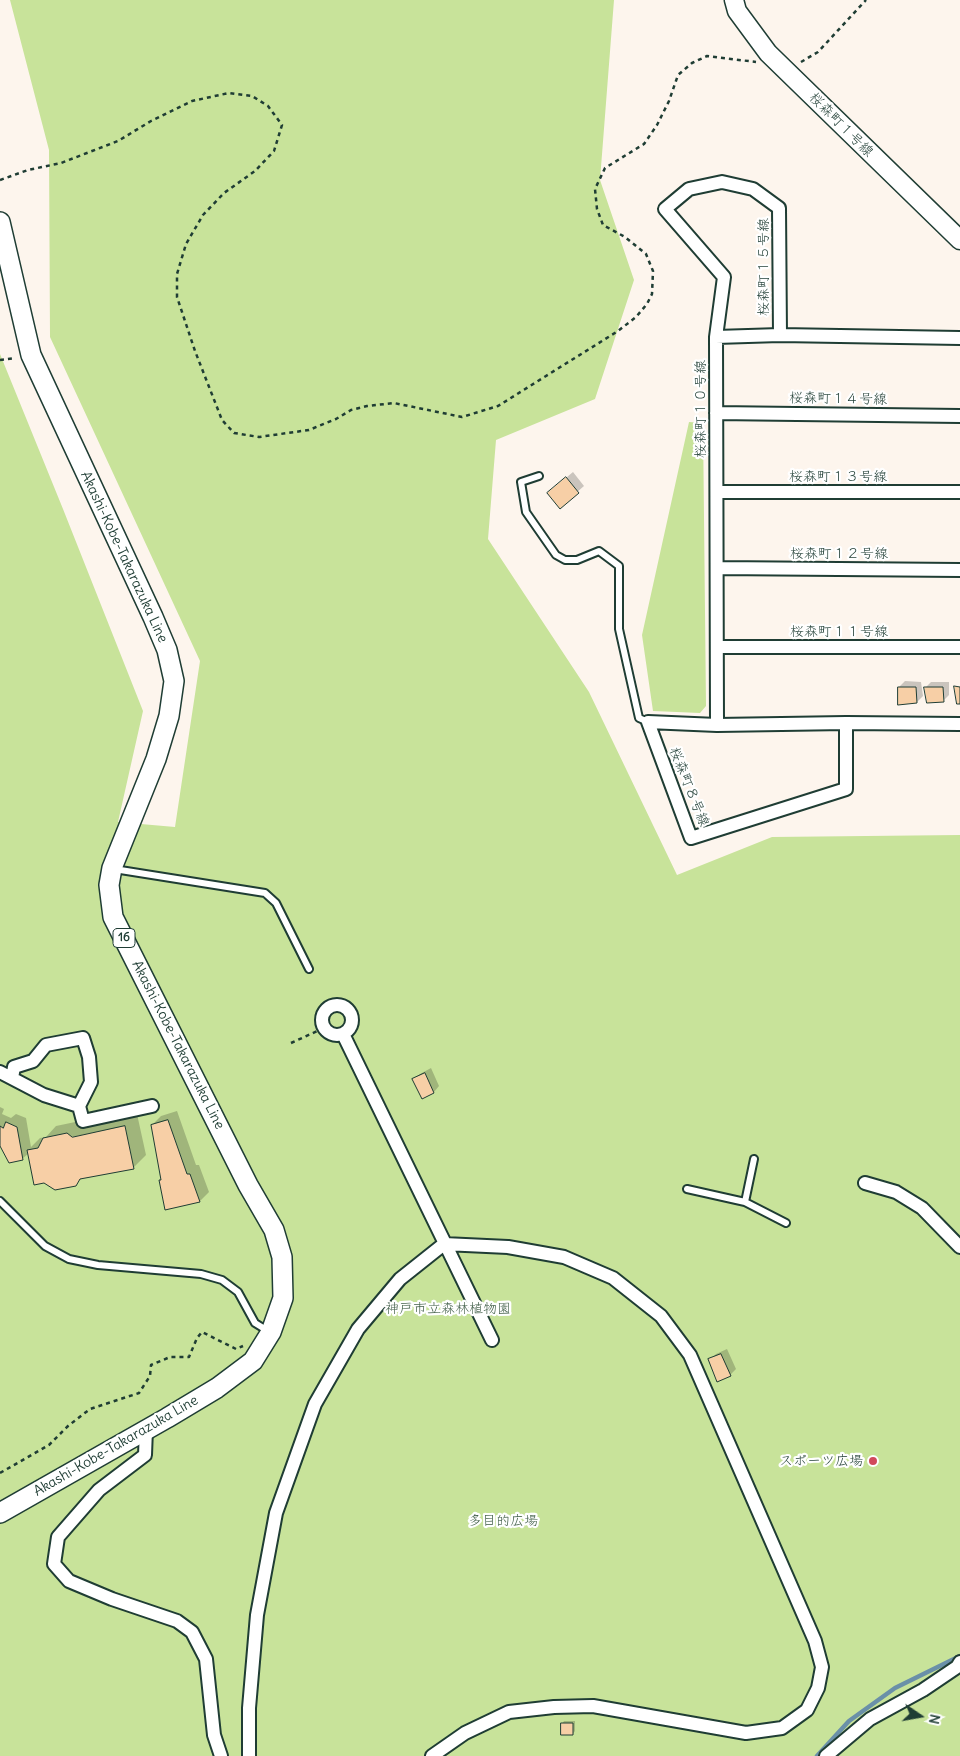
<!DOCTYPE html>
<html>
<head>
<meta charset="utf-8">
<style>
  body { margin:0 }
  #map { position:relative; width:960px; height:1756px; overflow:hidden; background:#fdf5ed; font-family:Delius,sans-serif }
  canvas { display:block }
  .north { position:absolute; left:895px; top:1691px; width:50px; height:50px; -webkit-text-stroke:4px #fff; paint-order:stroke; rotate:102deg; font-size:14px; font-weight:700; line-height:20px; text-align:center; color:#1f3d34 }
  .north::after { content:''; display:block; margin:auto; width:18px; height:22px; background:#1f3d34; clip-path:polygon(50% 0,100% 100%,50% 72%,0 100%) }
</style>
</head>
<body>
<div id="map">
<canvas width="960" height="1756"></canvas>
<div class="north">N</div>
</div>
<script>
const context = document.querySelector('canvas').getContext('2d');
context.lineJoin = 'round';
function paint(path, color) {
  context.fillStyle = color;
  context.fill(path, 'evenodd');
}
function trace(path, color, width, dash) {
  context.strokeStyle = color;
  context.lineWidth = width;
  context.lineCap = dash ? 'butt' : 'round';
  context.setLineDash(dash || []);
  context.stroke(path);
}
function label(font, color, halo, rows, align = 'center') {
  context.font = font + ' Delius,"Klee One",sans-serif';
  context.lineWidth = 4.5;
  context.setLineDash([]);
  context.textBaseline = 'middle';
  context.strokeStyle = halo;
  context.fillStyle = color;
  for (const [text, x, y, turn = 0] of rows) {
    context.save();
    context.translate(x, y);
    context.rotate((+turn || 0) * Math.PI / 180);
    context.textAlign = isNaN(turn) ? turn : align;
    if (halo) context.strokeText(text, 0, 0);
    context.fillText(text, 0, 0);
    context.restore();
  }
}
const green = new Path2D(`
  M10,0H614L600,180L634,280L595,399L496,440L488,539L589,692L677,875L772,837L960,835V1756H0V354L63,509L143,711L118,822L175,827L200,661L50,337L49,150Z
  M689,422L703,423L706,706L700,713L653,711L642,635Z`);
const shadow = new Path2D(`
  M573,472L584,486L560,507L555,487Z
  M905,681L921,682L923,696L917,702L899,687Z
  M931,682H949V695L943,701L925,688Z
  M431,1068L439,1086L434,1092L423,1097L414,1079L420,1074Z
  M0,1107L4,1109L2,1114L11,1118L16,1114L26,1118L31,1147L40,1138L46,1137L56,1126L80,1121L137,1114L146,1155L133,1168L82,1178L75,1184L29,1153L22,1159L0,1143Z
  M177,1111L196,1165H199L209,1192L200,1201L166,1208L160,1181L162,1179L152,1125L161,1116Z
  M727,1349L736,1369L730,1375L710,1360L716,1354Z
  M564,1721H575V1731L573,1734L562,1724Z`);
const stream = new Path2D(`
  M817,1756L849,1721L895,1688L960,1656`);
const building = new Path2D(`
  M566,477L579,493L560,509L547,493Z
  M954,686L960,687V704H957Z
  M898,687H916L917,703L898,705Z
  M924,687H943L944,702L927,703Z
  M425,1073L434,1093L422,1099L412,1079Z
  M168,1120L187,1174H190L200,1202L165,1210L159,1180H161L151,1125Z
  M6,1122L17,1127L23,1160L9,1163L0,1146V1126L3,1128Z
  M125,1126L134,1169L80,1179L76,1186L55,1190L44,1183L34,1185L27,1150L38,1148L43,1138L67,1133L72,1137Z
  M721,1354L731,1376L717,1382L708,1359Z
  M561,1723H573V1735H561Z`);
const path = new Path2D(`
  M801,62L818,52L866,0
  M0,180L28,170L61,163L118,141L151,121L192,101L229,93L252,96L268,106L282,125L274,151L255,171L224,193L203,215L186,244L177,274V297L195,351L222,420L234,433L259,437L309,430L336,419L351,410L367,406L394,403L462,417L498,406L618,331L636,317L647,304L652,294L653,271L646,254L625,237L603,225L597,209L595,189L605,168L644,144L657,125L669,101L678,75L692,63L707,56L756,62
  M0,360L15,358
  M291,1043L324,1028
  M0,1473L49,1445L68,1426L90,1409L139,1393L150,1376L151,1365L170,1357H189L197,1338L202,1332L236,1349L243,1346`);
const lane = new Path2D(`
  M539,476L521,482L526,512L556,555L565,560H577L599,551L619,566V629L639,718L648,722
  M114,869L265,893L276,903L309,969
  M687,1189L745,1202L786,1223
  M0,1201L45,1246L69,1259L98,1265L201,1274L222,1280L238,1292L255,1323L268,1331
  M745,1202L754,1159`);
const street = new Path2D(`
  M716,337L724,277L665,209L689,189L722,182L753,189L779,208L780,335
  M716,413L960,416
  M717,492H960
  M717,568L960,570
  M717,647H960
  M846,723V789L691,838L648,722L717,725L846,723L960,724
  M717,725L716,337L780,335L960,338
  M322 1020a15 15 0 1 1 30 0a15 15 0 1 1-30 0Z
  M343,1034L492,1340
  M0,1072L44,1095L79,1106L83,1121L152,1106
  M12,1078L14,1067L33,1061L46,1045L83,1038L89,1057L91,1082L79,1106
  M865,1183L896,1192L922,1208L960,1247
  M146,1429L145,1455L99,1490L58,1537L54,1564L69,1581L112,1599L177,1621L192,1632L206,1659L214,1735L221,1756
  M249,1756V1708L257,1615L276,1513L315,1404L358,1329L400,1279L444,1244L508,1247L564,1257L613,1278L661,1316L690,1355L815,1641L822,1667L818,1688L807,1710L782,1728L746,1733L593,1706L554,1707L509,1712L465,1733L432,1756
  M826,1756L870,1719L923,1690L957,1667L960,1662`);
const secondary = new Path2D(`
  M734,0L737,11L768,53L960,240`);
const primary = new Path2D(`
  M0,222L31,355L153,617L167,650L174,681L169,716L156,759L112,868L109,885L113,917L248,1185L274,1230L282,1257L283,1298L271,1332L253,1361L217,1388L167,1418L0,1513`);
const markers = [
  [873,1461,5,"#d1495b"]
];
const shields = [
  [124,938,22]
];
const shieldNames = [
  ["16",124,938]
];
const streetNames = [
  ["桜森町１号線",841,125,45],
  ["桜森町１５号線",764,267,-90],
  ["桜森町１４号線",838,399,1],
  ["桜森町１０号線",701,409,-90],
  ["桜森町１３号線",838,477],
  ["桜森町１２号線",839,554],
  ["Akashi-Kobe-Takarazuka Line",124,557,65],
  ["桜森町１１号線",839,632],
  ["桜森町８号線",689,787,68],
  ["Akashi-Kobe-Takarazuka Line",178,1045,63],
  ["Akashi-Kobe-Takarazuka Line",116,1446,-30]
];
const parkNames = [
  ["神戸市立森林植物園",448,1309],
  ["多目的広場",503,1521]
];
const poiNames = [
  ["スポーツ広場",863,1461]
];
paint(green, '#c8e39a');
paint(shadow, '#0003');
trace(stream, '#6a90a8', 4.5);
paint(building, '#f7cfa6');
trace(building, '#1f3d34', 1);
trace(lane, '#1f3d34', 10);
trace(street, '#1f3d34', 16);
trace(secondary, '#1f3d34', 21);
trace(primary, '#1f3d34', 22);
trace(path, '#1f3d34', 2.5, [4, 4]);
trace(lane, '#fff', 6);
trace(street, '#fff', 12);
trace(secondary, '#fff', 18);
trace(primary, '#fff', 19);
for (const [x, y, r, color] of markers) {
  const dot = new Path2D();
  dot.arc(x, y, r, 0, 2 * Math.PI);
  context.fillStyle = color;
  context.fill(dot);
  trace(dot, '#fff', 2);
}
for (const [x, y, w] of shields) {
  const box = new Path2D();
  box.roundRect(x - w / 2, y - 9.5, w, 19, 4);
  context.fillStyle = '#fff';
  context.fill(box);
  trace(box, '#1f3d34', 1);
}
label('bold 12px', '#1f3d34', null, shieldNames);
label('14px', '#1f3d34', '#fff', streetNames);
label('14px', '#415e48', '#fff', parkNames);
label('14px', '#1f3d34', '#fff', poiNames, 'right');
</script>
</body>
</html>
